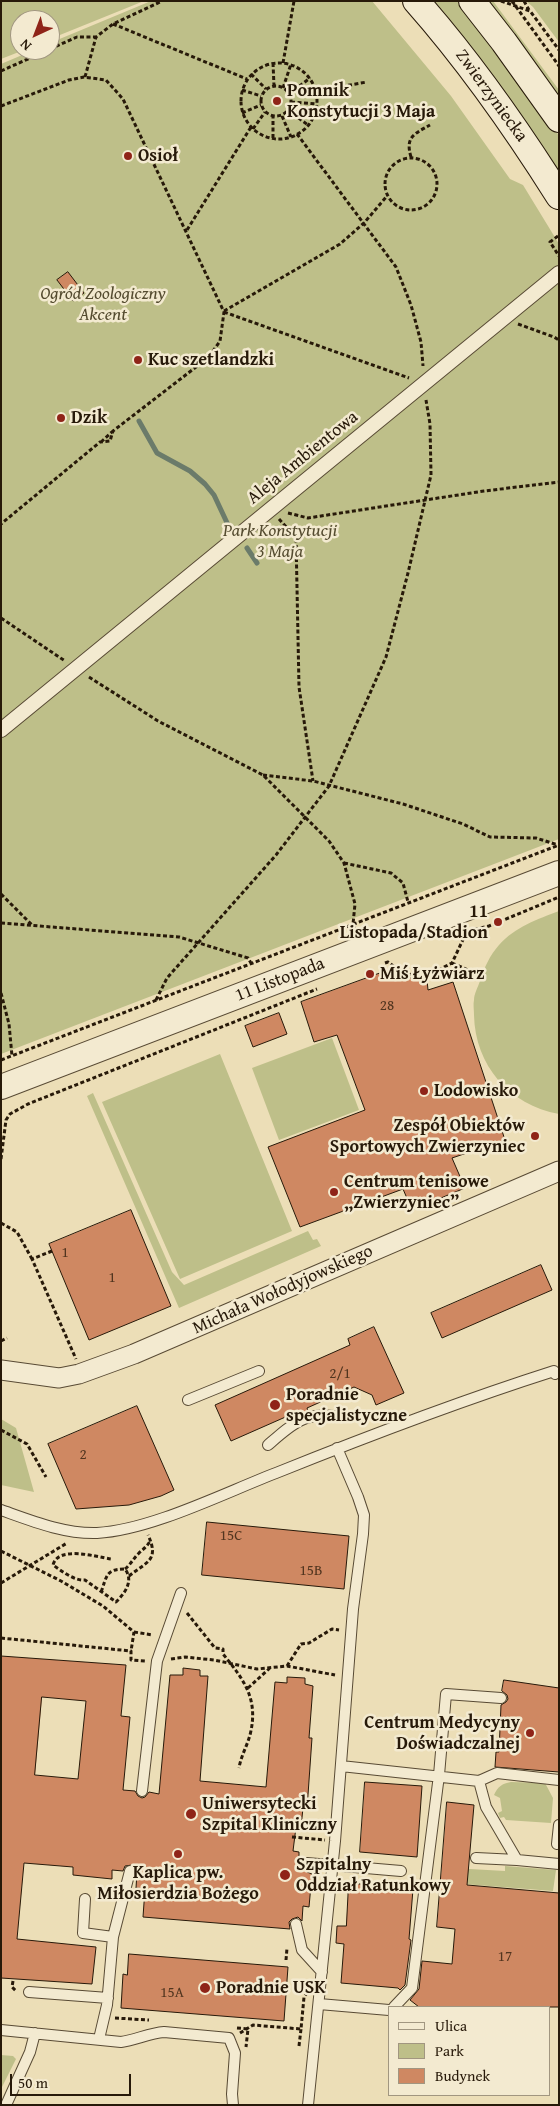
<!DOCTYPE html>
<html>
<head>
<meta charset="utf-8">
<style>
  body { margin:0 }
  #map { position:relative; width:560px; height:2106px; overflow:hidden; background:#ecdeb7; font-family:"Gentium Book Plus",serif }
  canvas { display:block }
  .frame { position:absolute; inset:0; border:2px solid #271909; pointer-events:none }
  .legend { position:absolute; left:388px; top:2006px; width:162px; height:90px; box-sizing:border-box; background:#f3ead0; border:1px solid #a19680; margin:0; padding:6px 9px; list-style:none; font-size:15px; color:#271909 }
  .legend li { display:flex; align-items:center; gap:10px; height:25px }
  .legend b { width:25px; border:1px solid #a19680 }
  .north { position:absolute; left:10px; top:10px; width:50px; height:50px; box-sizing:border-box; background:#f3ead0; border:1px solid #a19680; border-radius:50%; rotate:223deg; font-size:14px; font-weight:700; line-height:20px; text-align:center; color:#271909 }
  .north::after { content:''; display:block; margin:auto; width:18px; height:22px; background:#8f2418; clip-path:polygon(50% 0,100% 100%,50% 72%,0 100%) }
  .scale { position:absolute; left:10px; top:2074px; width:121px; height:22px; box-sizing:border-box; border:2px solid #271909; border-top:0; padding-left:6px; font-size:15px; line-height:18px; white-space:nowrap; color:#271909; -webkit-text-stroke:4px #f3ead0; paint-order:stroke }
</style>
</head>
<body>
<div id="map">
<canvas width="560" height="2106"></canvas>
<div class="frame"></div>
<ul class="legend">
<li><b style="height:6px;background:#f3ead0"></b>Ulica</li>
<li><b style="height:14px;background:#bebf89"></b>Park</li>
<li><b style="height:14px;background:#cf8862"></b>Budynek</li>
</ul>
<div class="north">N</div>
<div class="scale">50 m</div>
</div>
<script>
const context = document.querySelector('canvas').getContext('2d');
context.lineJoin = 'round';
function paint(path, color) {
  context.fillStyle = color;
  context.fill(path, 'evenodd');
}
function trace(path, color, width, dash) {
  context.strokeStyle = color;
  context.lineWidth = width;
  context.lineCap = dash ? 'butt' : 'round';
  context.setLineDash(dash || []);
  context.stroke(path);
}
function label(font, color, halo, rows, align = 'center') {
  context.font = font + ' "Gentium Book Plus",serif';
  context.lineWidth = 5;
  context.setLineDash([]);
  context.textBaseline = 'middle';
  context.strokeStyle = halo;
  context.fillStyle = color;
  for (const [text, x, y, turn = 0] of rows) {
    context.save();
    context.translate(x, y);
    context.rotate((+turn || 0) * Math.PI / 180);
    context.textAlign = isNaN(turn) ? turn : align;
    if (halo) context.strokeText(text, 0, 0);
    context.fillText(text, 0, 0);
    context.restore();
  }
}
const green = new Path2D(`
  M1,1H144L50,39V20H20V50H24L1,59Z
  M151,1H372L451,96L510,179L523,185L559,244V839L1,1054V64L34,50H50V43Z
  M429,1H459L536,100L559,136V181Z
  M485,1H493L559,90V101Z
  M526,1H559V42L533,7Z
  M559,911V1114C509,1105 475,1065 474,1015C474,1010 473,1004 474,1000C474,994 478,987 480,981C484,968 490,955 499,945C515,927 538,919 559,911Z
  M332,1038L359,1110L279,1140L252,1068Z
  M220,1054L292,1231L180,1279L102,1102Z
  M93,1093L172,1272L184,1285L308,1231L313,1240L317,1239L321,1246L179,1308L87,1096Z
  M1,1419L16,1428L34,1492L1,1485Z
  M511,1782L545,1783L553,1798L551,1823L506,1820L504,1817L500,1818L498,1813L502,1811L500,1798L494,1795C498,1786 502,1784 511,1782Z
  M505,1866L556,1870L553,1891L451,1883L452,1868L505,1871Z
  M1,2055L13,2056L16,2059L1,2089Z`);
const stream = new Path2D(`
  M139,421L157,453L190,471L205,484L214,495L229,527
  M247,548L257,563`);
const building = new Path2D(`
  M68,272L84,293L73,301L57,280Z
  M392,969L394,973L403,977L427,980L428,990L453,982L505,1140L452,1158L465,1188L412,1210L403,1189L300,1227L268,1147L365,1110L337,1035L314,1042L301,1002Z
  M279,1013L287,1034L253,1047L245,1026Z
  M131,1210L171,1306L89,1340L49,1244Z
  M541,1265L552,1290L442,1338L431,1313Z
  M374,1327L404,1393L376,1405L372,1395L354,1387L307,1408L308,1411L291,1418L290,1415L231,1441L215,1405L350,1345L348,1339Z
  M137,1406L174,1490L161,1496L129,1505L76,1509L48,1444Z
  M207,1522L349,1536L344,1589L202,1575Z
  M1,1656L126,1665L121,1716L130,1717L123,1790L135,1791L138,1796L142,1798L145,1797L149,1792L159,1794L170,1675H183V1668L200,1670V1676H208L200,1781L266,1787L275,1682L287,1683V1677L305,1678V1684L313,1686L309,1738H312L307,1809L303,1808L301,1827H296L293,1851L299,1852V1857H303L300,1862L301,1866L307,1870V1872L312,1874L309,1907L303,1906L302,1921L298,1917L292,1919L289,1922L290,1929L143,1917L145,1889L136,1888L137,1872L132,1865L125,1866L123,1871L112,1870V1879L73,1875V1867L24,1863L17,1939L96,1947L92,1984L1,1978ZM42,1697L86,1701L78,1779L35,1775Z
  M504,1680L559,1688V1772L495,1767L496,1752H499L501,1705L506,1702L508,1699L507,1695L502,1691Z
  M365,1782L422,1786L417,1857L360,1852Z
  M447,1802L474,1805L467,1885L559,1893V2007H419L410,2000L419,1989L422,1961L452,1964L455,1929L437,1927Z
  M349,1883L413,1889L409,1939L411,1940L405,1985L400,1990L398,1988L341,1983L344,1944L336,1943L337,1926H346Z
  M129,1954L288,1967L284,2021L121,2008L123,1974L127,1975Z`);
const path = new Path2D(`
  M501,1L530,11L559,50
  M512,1L559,66
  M524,1L529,10
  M113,24L247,79
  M50,49L77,37H96
  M241 101a38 38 0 1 1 76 0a38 38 0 1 1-76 0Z
  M273,63L274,86
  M283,63L294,1
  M1,71L48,50
  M251,74L266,89
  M85,77L96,37L113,24L162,1
  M261 101a15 15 0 1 1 30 0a15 15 0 1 1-30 0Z
  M283,88L291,64
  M242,90L261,96
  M316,91L367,82
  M289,94L310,78
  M291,102L317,104
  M1,106L69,80L84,77L106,80L123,99L224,312L220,341L209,357L113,431L110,441L100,442L1,524
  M288,110L308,125
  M242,113L261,105
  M282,116L291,137
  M253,129L265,112
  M297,134L396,267L411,305L421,342L423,366
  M273,138V116
  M411,157C405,137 414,134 430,125
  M385 184a26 26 0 1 1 52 0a26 26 0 1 1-52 0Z
  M187,230L251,127
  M558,236L550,242L559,256
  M224,311L340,244L364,223L387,196
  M224,312L409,378
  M518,324L554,337L559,340
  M101,442L113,431
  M288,513L308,518L484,491L559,482
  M279,519L296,538L299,687L313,781
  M1,618L65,661
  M89,677L158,721L263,775L329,841L344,863L355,904L353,924L356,932
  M263,775L313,781L403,804L463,824L490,837L536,838L558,845
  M344,863L391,873L403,883L408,902
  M1,894L32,925
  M1,923L179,937L248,958L251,963
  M385,963L388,962L400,971L412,975L427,976L452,963L467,931L489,926L559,897
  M452,963L468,970
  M1,993L9,1024L12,1056
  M156,1000L167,978L276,855L329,786L386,657L408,573L431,475L430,424L426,400
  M1,1060L559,845
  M1,1159L6,1120L10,1114L28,1104L317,989
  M1,1223L17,1232L32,1259
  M52,1251L32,1259L76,1359
  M1,1341L7,1338
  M1,1430L27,1444L46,1477
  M1,1551L61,1581L103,1606L134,1632L131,1651
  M125,1569C131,1564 133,1559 139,1553C143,1549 147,1547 150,1541
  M129,1576C146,1562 160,1561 148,1535
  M1,1583L67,1543
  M101,1592C107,1577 105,1569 125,1569C134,1581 125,1593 116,1602L85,1580C74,1581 62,1571 53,1565C58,1545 97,1557 111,1559
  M187,1613L215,1648L223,1649V1654C244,1680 259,1699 250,1735C247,1746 241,1756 239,1768
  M134,1632L153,1635
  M1,1638L131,1651V1660L145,1661
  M171,1659L185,1657L214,1660L257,1669L287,1666L335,1675
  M287,1666L301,1644L309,1643L332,1629L339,1630
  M248,1688L270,1668
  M292,1837L325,1840
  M286,1960L287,1948
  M13,1981L12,1987L16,1991
  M115,2018L149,2020
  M237,2028L248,2029L246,2047
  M240,2033L253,2025L301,2029L304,1997L307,1993
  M299,2046L301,2029`);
const service = new Path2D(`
  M188,1400L259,1371
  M268,1445C292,1424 305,1411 339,1417
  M1,1510C32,1521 64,1534 97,1533C151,1530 224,1493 276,1473C368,1436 460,1401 554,1371L555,1374
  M341,1766L479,1781L497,1773L559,1780
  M479,1781L486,1807L517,1860
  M142,1791L157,1661L181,1593
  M557,1844L559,1825
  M476,1858L517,1860L559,1864
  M307,1863L401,1871
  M85,1899L83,1933L113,1937
  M296,1924L302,1950L322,1972
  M29,1992L108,1998
  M319,2004L389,2010
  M394,2007L412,1988L439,1775L446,1694L501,1698
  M1,2030L121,2042C136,2040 149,2033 164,2032L229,2038L235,2053L232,2094L233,2105
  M99,2039L107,2005L113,1937L130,1871
  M6,2105L30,2052L35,2033
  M308,2105L335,1841L353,1609L363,1534L364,1515L358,1497L337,1448`);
const pedestrian = new Path2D(`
  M1,730L559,273`);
const minor = new Path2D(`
  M1,1370L59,1378L79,1374L134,1354L559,1171`);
const tertiary = new Path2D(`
  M1,1087L559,873`);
const secondary = new Path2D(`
  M416,1C470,62 516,128 559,196
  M472,1L504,42L559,119`);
const markers = [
  [277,101,5,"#8f2418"],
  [128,156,5,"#8f2418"],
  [138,360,5,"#8f2418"],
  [61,418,5,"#8f2418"],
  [498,922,5,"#8f2418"],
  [370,974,5,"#8f2418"],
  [424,1091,5,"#8f2418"],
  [535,1136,5,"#8f2418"],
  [334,1192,5,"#8f2418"],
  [275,1405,6,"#8f2418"],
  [530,1733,5,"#8f2418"],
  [191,1814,6,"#8f2418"],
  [178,1854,5,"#8f2418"],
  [285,1875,6,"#8f2418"],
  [205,1988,6,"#8f2418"]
];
const numberNames = [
  ["28",387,1006],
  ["1",65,1253],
  ["1",112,1278],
  ["2/1",340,1374],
  ["2",83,1455],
  ["15C",231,1536],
  ["15B",311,1571],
  ["17",505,1957],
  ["15A",172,1993]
];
const poiNames = [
  ["Pomnik",287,91],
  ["Konstytucji 3 Maja",287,112],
  ["Osioł",138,156],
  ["Kuc szetlandzki",148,360],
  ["Dzik",71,418],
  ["11",488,912,"right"],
  ["Listopada/Stadion",488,933,"right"],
  ["Miś Łyżwiarz",380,974],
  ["Lodowisko",434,1091],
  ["Zespół Obiektów",525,1126,"right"],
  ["Sportowych Zwierzyniec",525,1147,"right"],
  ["Centrum tenisowe",344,1182],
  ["„Zwierzyniec”",344,1203],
  ["Poradnie",286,1395],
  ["specjalistyczne",286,1416],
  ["Centrum Medycyny",520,1723,"right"],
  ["Doświadczalnej",520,1744,"right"],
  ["Uniwersytecki",202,1804],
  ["Szpital Kliniczny",202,1825],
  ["Szpitalny",296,1865],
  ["Oddział Ratunkowy",296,1886],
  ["Kaplica pw.",178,1873,"center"],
  ["Miłosierdzia Bożego",178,1894,"center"],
  ["Poradnie USK",216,1988]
];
const streetNames = [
  ["Zwierzyniecka",491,96,54],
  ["Aleja Ambientowa",303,458,-39],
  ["11 Listopada",280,980,-21],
  ["Michała Wołodyjowskiego",283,1290,-24]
];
const parkNames = [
  ["Ogród Zoologiczny",103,294],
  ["Akcent",103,315],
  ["Park Konstytucji",280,531],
  ["3 Maja",280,552]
];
paint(green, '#bebf89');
trace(stream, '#6b7b6a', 5);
paint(building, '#cf8862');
trace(building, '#271909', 1);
trace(service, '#584a34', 12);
trace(pedestrian, '#584a34', 16);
trace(minor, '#584a34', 21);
trace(tertiary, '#584a34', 26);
trace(secondary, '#271909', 28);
trace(path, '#271909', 3, [4, 2.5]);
trace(service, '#f3ead0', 10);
trace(pedestrian, '#f3ead0', 14);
trace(minor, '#f3ead0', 19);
trace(tertiary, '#f3ead0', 24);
trace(secondary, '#f3ead0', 26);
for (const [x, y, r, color] of markers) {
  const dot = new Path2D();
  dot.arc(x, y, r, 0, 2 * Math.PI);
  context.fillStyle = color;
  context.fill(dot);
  trace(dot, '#f3ead0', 2);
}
label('15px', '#51351f', null, numberNames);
label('bold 18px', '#271909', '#f3ead0', poiNames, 'left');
label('18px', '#271909', '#f3ead0', streetNames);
label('italic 18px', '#544b2f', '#f3ead0', parkNames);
</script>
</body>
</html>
